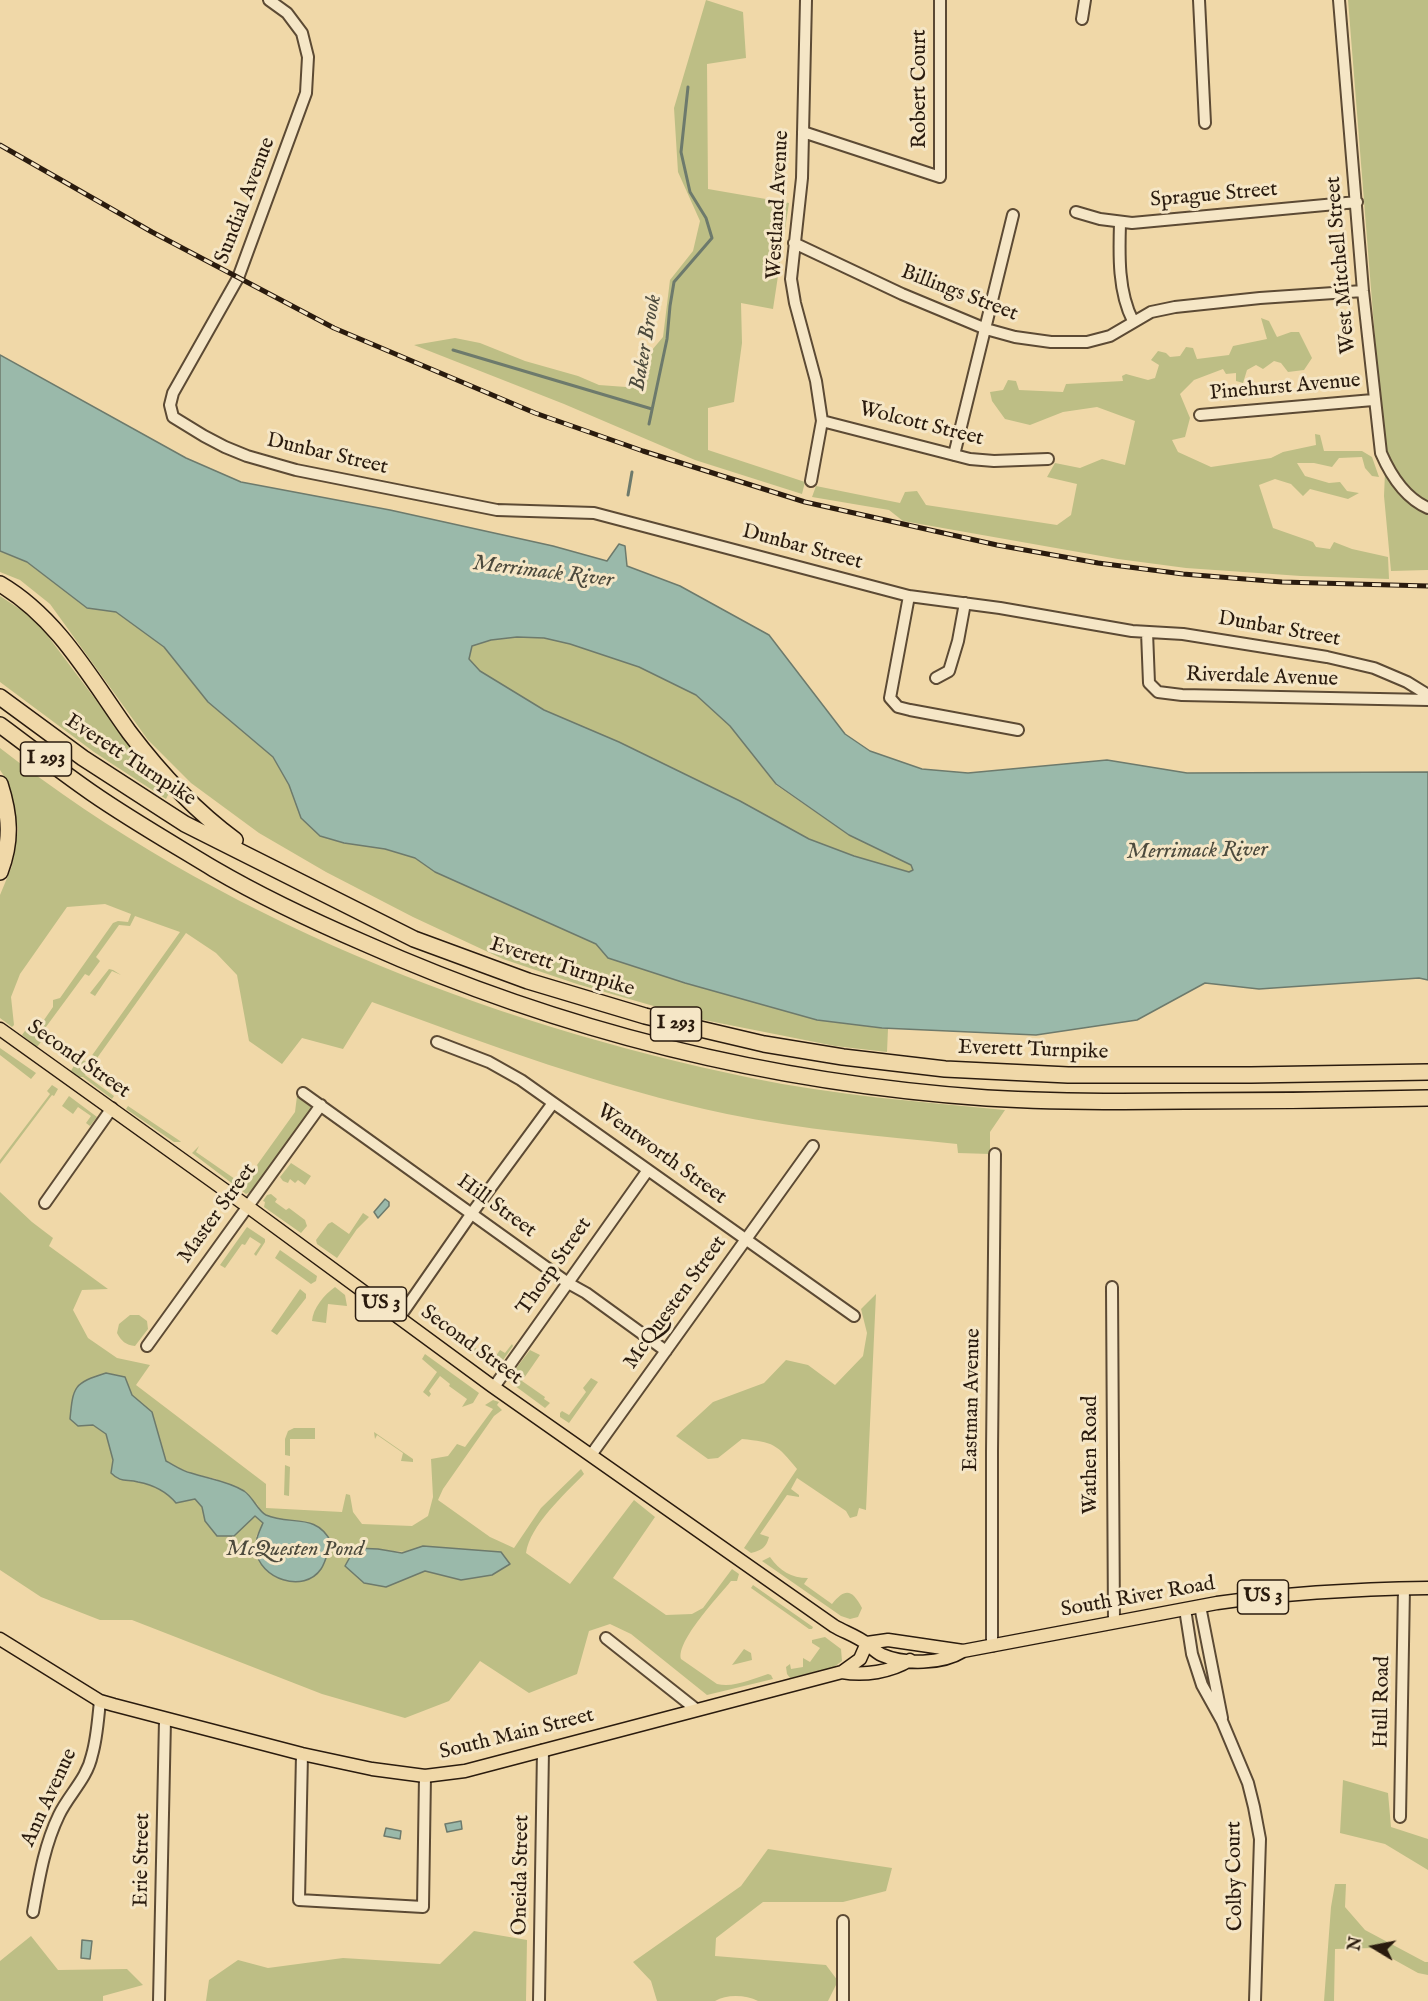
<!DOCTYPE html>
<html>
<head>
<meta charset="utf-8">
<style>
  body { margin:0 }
  #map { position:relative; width:1428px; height:2001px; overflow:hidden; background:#f0d8a8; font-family:"IM FELL English",serif }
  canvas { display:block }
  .north { position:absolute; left:1344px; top:1917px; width:60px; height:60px; -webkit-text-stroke:4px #f5e6c6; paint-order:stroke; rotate:280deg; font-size:16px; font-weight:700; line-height:24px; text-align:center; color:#2a1b0e }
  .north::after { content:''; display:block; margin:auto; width:21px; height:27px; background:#2a1b0e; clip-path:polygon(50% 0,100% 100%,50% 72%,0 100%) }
</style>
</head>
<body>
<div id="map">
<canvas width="1428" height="2001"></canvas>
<div class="north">N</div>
</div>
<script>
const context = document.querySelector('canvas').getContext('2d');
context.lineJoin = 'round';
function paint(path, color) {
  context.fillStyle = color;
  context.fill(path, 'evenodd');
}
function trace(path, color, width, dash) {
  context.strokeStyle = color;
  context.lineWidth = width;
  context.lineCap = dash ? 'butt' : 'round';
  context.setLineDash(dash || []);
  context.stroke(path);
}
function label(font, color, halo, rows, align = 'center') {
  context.font = font + ' "IM FELL English",serif';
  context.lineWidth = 6;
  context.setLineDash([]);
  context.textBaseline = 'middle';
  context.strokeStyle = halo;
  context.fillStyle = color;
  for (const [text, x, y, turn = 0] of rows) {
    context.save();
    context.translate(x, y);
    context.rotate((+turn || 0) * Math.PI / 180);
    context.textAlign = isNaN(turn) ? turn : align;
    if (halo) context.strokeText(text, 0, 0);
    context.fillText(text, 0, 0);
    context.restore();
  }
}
const green = new Path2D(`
  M706,0L743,12L746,58L707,64L708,189L789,203L773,309L741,303L742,343L734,402L708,408V450L805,482L802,494L695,460L564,404L414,345L455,338L480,343L525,361L578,376L599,385L626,387L647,356L663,337L670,280L693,251L700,221L678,172L674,108Z
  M1348,0H1428V570L1391,571L1384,496L1386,449L1380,402Z
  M1261,318L1269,321L1277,337L1291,332H1299L1312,358L1304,370L1288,372L1281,363L1274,361L1263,369L1256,365L1247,370L1243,383L1236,381V373L1226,374L1223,369L1194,380L1180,394L1190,418L1185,437L1172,440L1178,452L1211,467L1271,458L1283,452L1316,445L1315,434L1320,435L1324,451H1362L1372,457L1379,477L1372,476L1365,468L1362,457L1339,458L1332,467L1314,463H1297L1305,476L1329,483L1340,482L1347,491L1359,493L1348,499L1310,489L1303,496L1291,484L1275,479L1259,485L1273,528L1313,542L1316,547L1330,549L1334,542L1352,549L1388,557L1389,579L1301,576L1186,568L1118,559L903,521L889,510L812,497L816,486L900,503L905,492L917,491L926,505L1057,525L1071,515L1077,484L1047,477L1055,463L1080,468L1102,459L1125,465L1135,421L1097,407L1063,412L1030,425L1005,419L992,401L990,392L1003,390L1008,380L1016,381L1019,390L1063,392L1066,384L1123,381L1122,376L1126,374L1148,380L1155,378L1159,365L1151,360L1158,351L1166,353L1170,357L1180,356L1186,347L1193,348L1197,359L1229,355L1233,346L1267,339Z
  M0,551L27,562L87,608L116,612L164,647L208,702L273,757L289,785L301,818L320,835L344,843L385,849L415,858L435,872L596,944L608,958L685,983L817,1020L888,1029L887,1052L835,1046L699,1019L577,984L503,959L413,917L326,872L259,833L191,783L148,740L50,604L20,580L0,572Z
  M0,596L35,619L150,772L169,793L166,799L94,752L0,682Z
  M517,637L544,638L570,644L639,667L696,695L730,726L776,785L849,835L911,865L913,870L909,872L854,856L809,839L740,801L619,742L544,710L480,671L469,659L472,646L491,640Z
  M0,748C218,918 482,1022 751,1078C834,1095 920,1102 1005,1110L990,1132V1154L958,1153L957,1144C880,1136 803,1130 727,1114C605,1088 489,1045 372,1002L343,1049L302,1038L282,1064L249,1041L237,975L216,953L186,933L85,1075L114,1096L112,1099L83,1077H79L71,1071L77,1060L88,1061L180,932L135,916L130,926L119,925L96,957L100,961L89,976L85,974L40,1035L44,1038L37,1047L22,1035L30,1024L32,1029L37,1030L53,1007V1000L60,998L113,923L118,921L128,922L131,914L105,904L67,907L20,974L11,997L14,1025L12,1027L0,1018V895L12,866L18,829L8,782L0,770Z
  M109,969L113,970L121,975L112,971L95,996L90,993Z
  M57,1038L72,1049L69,1052L60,1053L55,1048L54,1042Z
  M0,1048L36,1073L31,1079L0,1055Z
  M52,1085L58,1089L54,1096L52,1095L0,1164V1160L50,1094L47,1091Z
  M69,1096L97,1117L90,1126L86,1123L91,1116L78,1107L73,1114L62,1106Z
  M297,1096L312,1108L252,1191L246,1194L192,1153L199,1146L196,1152L245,1186L258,1167L257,1165L295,1112Z
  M128,1106L180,1141L181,1142H174L126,1109Z
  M291,1163L311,1176L305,1185L298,1180L295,1183L290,1179L288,1183L283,1181L280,1177Z
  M0,1192L32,1222L53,1238L49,1246L108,1289L82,1290L73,1310L88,1338L117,1358L150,1365L136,1385L266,1484V1508L342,1512L346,1494L350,1495L353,1512L362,1524L412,1526L428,1516L433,1497L431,1459L448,1456L457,1444L465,1447L493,1409L485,1405L493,1400L499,1402L497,1405L502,1410L494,1416L443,1489L438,1500L490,1537L514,1548L541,1508L581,1469L584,1474C565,1494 530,1525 526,1553L570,1584L634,1500L655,1517L613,1578L666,1615L692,1614L703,1608L732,1569L739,1574L737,1581H731C719,1596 676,1641 681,1659L717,1684C734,1688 752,1679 768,1674L771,1675L773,1679L707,1695L631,1634L610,1624L589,1631L577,1674L529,1693L480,1661L449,1701L405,1718L322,1694L132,1620H100L41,1597L0,1570ZM125,1377L132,1395L152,1412L166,1461L189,1473L216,1479L257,1504L262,1513L275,1519L301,1521L331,1542L326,1553L256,1537L263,1523L255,1516L205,1521L202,1507L195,1499L176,1503C166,1491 154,1485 138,1482C126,1479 121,1483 111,1473L113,1460L106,1434L93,1425ZM378,1549C419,1556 460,1550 501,1552L461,1580L425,1571L386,1587Z
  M271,1194L277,1199L275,1202L286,1210L289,1208L305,1220L307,1226L301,1233L264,1207L265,1202L263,1201L267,1195Z
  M363,1213L369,1217L357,1229L337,1258L317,1244L316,1240L328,1224L332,1222L349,1234Z
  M247,1227L265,1239V1242L256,1256L254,1254L261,1244L250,1237L245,1245L242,1244L225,1268L220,1265Z
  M280,1250L317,1276L316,1281L311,1284L275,1258Z
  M335,1287L345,1295L347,1306L328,1304L326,1323L312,1321C313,1308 324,1295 335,1287Z
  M300,1289L306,1294V1298L277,1335L271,1331Z
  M876,1294L866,1510L859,1508L857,1516L850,1518L846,1511L797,1478L791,1489L799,1495V1497L787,1495L760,1534L769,1537C766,1548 762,1550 751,1553L744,1548L797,1469C777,1444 773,1442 742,1439L718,1458L708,1459L676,1436L713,1402L764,1383L786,1360L808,1365L835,1385L863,1356L867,1333L861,1309Z
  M130,1315H139L147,1321L148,1329L135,1346C126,1345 121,1341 117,1333L119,1324Z
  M512,1344L513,1346L496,1370L471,1352L474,1347L493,1360L500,1350L505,1353Z
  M530,1350L540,1355L522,1381L545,1397L544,1399L550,1403L545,1408L507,1380Z
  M425,1354L479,1393L473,1403L462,1407L467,1399L449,1386L450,1384L440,1376L429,1391L431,1394L429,1397L423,1392L437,1372L422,1359Z
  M591,1378L598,1382L569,1423L560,1417V1413L562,1411L569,1415L586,1392L583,1388Z
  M294,1428H315V1439H290V1456L285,1455V1439L288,1431Z
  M374,1432L413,1459V1462L401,1461L403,1453L377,1435L375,1439Z
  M285,1465L290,1467L289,1496L284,1495Z
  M770,1557C780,1571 791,1578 808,1578L804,1584L832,1604C845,1588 852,1589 862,1608L858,1617L850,1619L841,1616L762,1561Z
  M753,1585L813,1627L812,1629H809L751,1588Z
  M825,1637L841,1649L842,1661L834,1667L790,1678L787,1674L786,1667L790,1664L791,1669L803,1667V1658L810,1662L820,1648L812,1643V1640Z
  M744,1649L751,1653L752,1660L732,1665Z
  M1343,1780L1388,1793L1391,1827L1428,1839V1870L1385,1844L1340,1833Z
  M768,1849L892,1868L886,1891L843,1902H763L716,1938L715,1956L826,1965L838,1981L828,2001H758C746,1995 727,1994 715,2001H657L651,1981L633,1962L741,1886Z
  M1335,1884H1346L1345,1907L1365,1930L1425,1962H1428V1975L1418,1973L1373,1948L1335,1949L1334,2001H1324L1331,1907Z
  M474,1931L527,1940L526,2001H206L209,1980L238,1960L268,1968L343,1958L440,1964Z
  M31,1936L58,1970L127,1969L143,1985L103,1996V2001H0V1961Z`);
const water = new Path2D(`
  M0,355L186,458L241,482L390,510L553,546L607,561L619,544L625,546L627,566L680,586L769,635L845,734L870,751L922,769L968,773L1107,760L1187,773L1428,772V980L1419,978L1259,989L1205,983L1137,1020L1036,1035L882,1028L817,1020L685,983L608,958L596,944L435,872L415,858L385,849L344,843L320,836L301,818L289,785L273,757L208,702L164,647L116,612L87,608L27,562L0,551ZM517,637L544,638L570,644L639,667L696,695L730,726L776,784L849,835L911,865L913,870L909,872L854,856L809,839L740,801L619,742L544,710L480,671L469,659L472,646L491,640Z
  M385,1199L389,1202V1206L378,1218L374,1212Z
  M106,1373L125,1377L132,1395L152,1412L166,1461C174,1465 182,1471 191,1473C209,1479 228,1481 244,1491C253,1497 258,1511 266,1515C290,1526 316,1512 331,1542C328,1550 326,1562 321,1569C304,1594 259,1579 256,1550C255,1540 259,1532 263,1523L255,1516L234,1536H217L205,1521L202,1507L195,1499L176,1503C166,1491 154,1485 138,1482C126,1479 121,1483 111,1473L113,1460L106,1434L93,1425L78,1426L70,1419C73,1386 74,1383 106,1373Z
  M423,1546L501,1552L510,1564L492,1575L461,1580L425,1571L386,1587L364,1583L345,1566L355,1548L378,1549L402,1553Z
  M461,1821L462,1829L447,1832L445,1824Z
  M386,1828L401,1831L400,1839L384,1836Z
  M82,1940L92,1941L90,1959L81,1958Z`);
const stream = new Path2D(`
  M453,350L652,409
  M649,424L667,339L670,306L674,282L712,238L706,218L690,192L681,152L688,87
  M628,495L632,472`);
const minor = new Path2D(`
  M269,0L287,13L302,33L308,57L306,93L238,278L173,393L170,405L173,417L204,436L225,447L247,456L296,470L497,510L594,513L909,596L1000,608L1132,631L1183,634L1327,657L1374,668L1407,682L1428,695
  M806,0L802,178L791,279L795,303L816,381L822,421L811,481
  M1199,0L1205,123
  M1339,0L1363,291L1381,453C1391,476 1405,498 1428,508
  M1082,19L1085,0
  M803,132L940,177V0
  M1076,212L1100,219L1132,223L1357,202
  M1120,223C1119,255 1118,292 1133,321
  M794,243L902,294L986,329L1015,337L1051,342H1087L1110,336L1151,312L1175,307L1260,298L1363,291
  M1200,415L1373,400
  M822,421L970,459L994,461L1048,459
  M954,455L1013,215
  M909,596L890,698L898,707L910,710L1018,730
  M1147,632L1149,683L1158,692L1182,695L1428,700
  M936,678L949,671L958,641L965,603
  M437,1042L489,1062L521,1080L854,1316
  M303,1093L568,1283L586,1293L666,1351
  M45,1203L112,1108
  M1112,1287L1114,1622
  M399,1318L472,1213L553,1103
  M147,1346L321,1105
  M494,1387L648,1170
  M591,1455L813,1146
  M1200,1606L1222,1718
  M1185,1609L1192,1654L1202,1685L1222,1721L1248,1783L1254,1807L1260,1839L1255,2001
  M606,1638L697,1710
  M992,1646V1451L995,1154
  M302,1754L299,1900L423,1907L425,1776
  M1400,1817L1404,1588
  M33,1912C39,1879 44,1846 59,1815C69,1794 87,1779 92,1755C97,1738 98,1719 100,1701
  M159,2001L165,1720
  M539,2001L543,1750
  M843,2001V1921`);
const major = new Path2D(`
  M0,1029L247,1206L492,1386L834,1626C844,1632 857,1636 867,1644C872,1647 875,1652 882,1655C905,1665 942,1664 963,1651L1217,1603C1287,1593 1358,1589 1428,1588
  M0,1639L100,1701L114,1705L302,1754L372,1769L425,1776L465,1771L842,1672L860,1659L867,1643
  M867,1643L888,1640L963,1651
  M842,1672C864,1676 891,1672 910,1660`);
const highway = new Path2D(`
  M0,584C58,618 91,679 129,732C160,773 194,810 235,840
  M0,697L83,758L185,824L414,939L528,981L645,1016L764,1044L843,1057L945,1069L1068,1075H1251L1428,1072
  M0,725C30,747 60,771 92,793C131,820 173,844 214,869C262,897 313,921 364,943C561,1031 772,1083 987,1098C1053,1102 1119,1102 1185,1101C1266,1101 1347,1100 1428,1098
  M0,784C10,815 12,841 0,872`);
const rail = new Path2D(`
  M0,145L152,232L334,328L535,413L643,451L805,502L997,545L1098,563L1183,574L1282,582L1428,586`);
const shields = [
  [46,759,51],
  [676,1024,51],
  [381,1304,51],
  [1263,1597,51]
];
const shieldNames = [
  ["I 293",46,759],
  ["I 293",676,1024],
  ["US 3",381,1304],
  ["US 3",1263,1597]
];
const streetNames = [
  ["Robert Court",921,89,-90],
  ["Sprague Street",1214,196,-5],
  ["Sundial Avenue",246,201,-69],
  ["Westland Avenue",779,205,-87],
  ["West Mitchell Street",1342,265,-95],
  ["Billings Street",959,294,21],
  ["Pinehurst Avenue",1285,388,-5],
  ["Wolcott Street",921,425,14],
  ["Dunbar Street",327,455,13],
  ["Dunbar Street",802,548,15],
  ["Dunbar Street",1279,630,10],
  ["Riverdale Avenue",1262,678,2],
  ["Everett Turnpike",130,761,33],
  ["Everett Turnpike",562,968,18],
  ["Everett Turnpike",1033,1051,2],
  ["Second Street",78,1060,35],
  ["Wentworth Street",661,1155,36],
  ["Hill Street",496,1207,36],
  ["Master Street",218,1214,-54],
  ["Thorp Street",555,1267,-55],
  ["McQuesten Street",676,1303,-54],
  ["Second Street",471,1346,36],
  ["Eastman Avenue",973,1400,-89],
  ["Wathen Road",1092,1455,-90],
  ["South River Road",1138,1598,-10],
  ["Hull Road",1383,1702,-89],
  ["South Main Street",517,1735,-14],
  ["Ann Avenue",50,1798,-65],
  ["Erie Street",143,1860,-89],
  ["Oneida Street",522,1875,-89],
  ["Colby Court",1236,1876,-91]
];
const waterNames = [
  ["Baker Brook",647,343,-80],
  ["Merrimack River",543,573,7],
  ["Merrimack River",1197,852,-1],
  ["McQuesten Pond",295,1550]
];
paint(green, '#bdbe85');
paint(water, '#9ab9aa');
trace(water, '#6d7a6c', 1.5);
trace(stream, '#6d7a6c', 3);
trace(minor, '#5c4a34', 14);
trace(major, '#2a1b0e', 15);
trace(highway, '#2a1b0e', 18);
trace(minor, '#f5e6c6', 10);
trace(major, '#f0d8a8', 12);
trace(highway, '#f0d8a8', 15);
trace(rail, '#2a1b0e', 5);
trace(rail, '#f5e6c6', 3, [9]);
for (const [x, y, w] of shields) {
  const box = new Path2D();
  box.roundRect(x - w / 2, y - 17, w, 34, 4.5);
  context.fillStyle = '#f5e6c6';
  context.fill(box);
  trace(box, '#2a1b0e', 1.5);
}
label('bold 20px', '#2a1b0e', null, shieldNames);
label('21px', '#2a1b0e', '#f5e6c6', streetNames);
label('italic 22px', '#4c4a3d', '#f5e6c6', waterNames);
</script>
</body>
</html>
